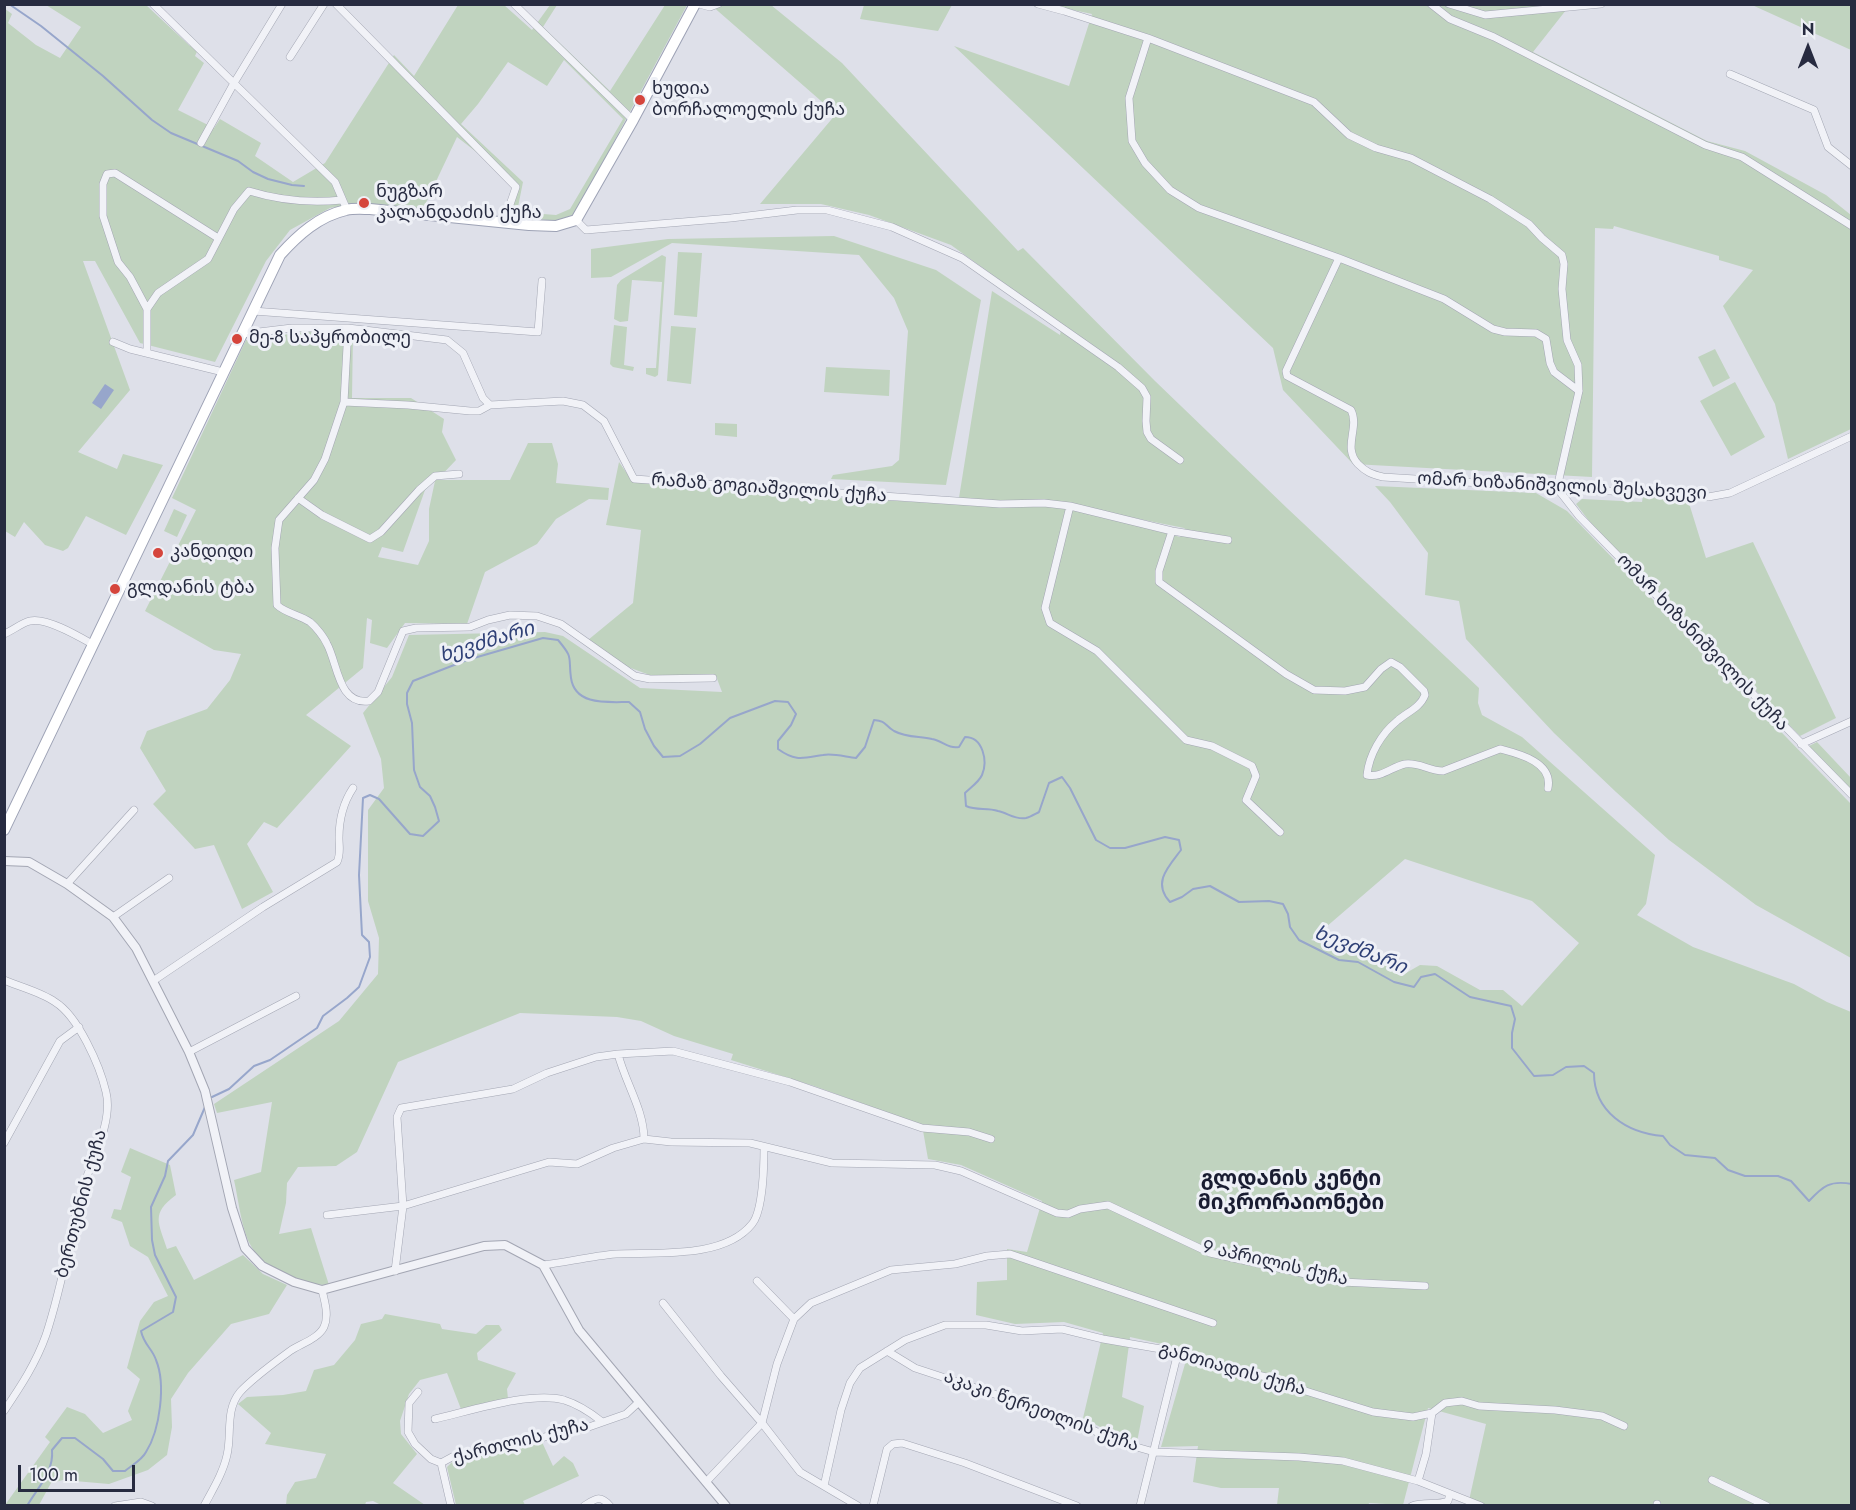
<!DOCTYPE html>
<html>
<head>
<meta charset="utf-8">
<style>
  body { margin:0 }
  #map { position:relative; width:1856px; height:1510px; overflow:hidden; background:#dee0e9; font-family:Jost,sans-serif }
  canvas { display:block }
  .frame { position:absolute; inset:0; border:6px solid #272b40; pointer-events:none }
  .north { position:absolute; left:1778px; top:18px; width:60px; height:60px; -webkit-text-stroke:4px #eef0f6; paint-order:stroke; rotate:0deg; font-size:16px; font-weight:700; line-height:24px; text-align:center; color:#272b40 }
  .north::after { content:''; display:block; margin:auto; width:21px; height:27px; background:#272b40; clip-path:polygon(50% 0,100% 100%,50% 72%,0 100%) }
  .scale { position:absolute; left:18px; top:1465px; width:117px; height:27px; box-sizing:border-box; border:3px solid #272b40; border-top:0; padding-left:8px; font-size:18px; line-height:21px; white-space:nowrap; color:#272b40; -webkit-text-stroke:4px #eef0f6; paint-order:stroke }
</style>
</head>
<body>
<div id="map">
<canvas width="1856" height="1510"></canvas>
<div class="frame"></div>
<div class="north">N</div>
<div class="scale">100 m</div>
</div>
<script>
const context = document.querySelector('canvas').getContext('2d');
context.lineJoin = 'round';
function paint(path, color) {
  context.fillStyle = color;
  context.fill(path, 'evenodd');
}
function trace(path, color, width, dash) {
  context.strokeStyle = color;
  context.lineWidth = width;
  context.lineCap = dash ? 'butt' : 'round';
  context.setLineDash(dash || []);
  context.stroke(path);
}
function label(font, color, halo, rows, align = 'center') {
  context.font = font + ' Jost,"Noto Sans Georgian",sans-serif';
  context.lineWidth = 6;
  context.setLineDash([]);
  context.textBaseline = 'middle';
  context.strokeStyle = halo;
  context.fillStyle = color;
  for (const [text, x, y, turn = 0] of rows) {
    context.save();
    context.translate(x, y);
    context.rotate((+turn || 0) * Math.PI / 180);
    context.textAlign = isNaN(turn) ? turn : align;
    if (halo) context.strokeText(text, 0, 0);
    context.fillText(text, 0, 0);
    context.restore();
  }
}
const green = new Path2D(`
  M46,5H146L190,46L193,41L156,5H159L200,45L195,56L204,63L178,110L214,128L220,119L261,143L255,156L293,182L325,163L394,55L414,76L458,5H504L532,30L550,5H557L543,27L610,91L665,5H687L573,218L561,221L510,217L519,185L457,137L423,209L358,203L330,208L290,230L266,261L215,362L140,343L95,261H83L130,390L78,452L117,469L123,454L163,465L126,535L86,516L68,548L63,551L45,545L24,522L15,537L5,531L4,8L12,14L8,23L36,45L60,58L81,27ZM564,60L623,119L570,209L556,215L517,212L523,182L461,124L478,104L508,62L547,86Z
  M711,5H771L842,63L1018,251L1023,248L1155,381L1288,509L1479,688L1478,703L1482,715L1522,737L1655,855L1646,904L1637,915L1693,947L1794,984L1827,1002L1851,1012V1505H1468L1486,1424L1428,1408L1403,1505L1369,1503L1368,1506L1277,1505L1279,1488H1221L1193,1482L1198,1446L1161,1447L1189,1350L1130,1337L1122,1397L1144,1406L1137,1442L1106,1430L1083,1418L1103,1333L1064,1322L1015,1324L976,1315L977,1282L1007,1280V1249L1027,1252L1042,1201L961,1165L928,1159L922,1125L814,1086L731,1060L733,1054L674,1036L641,1021L617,1017L520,1013L398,1062L357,1152L336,1166L298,1167L287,1183L286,1203L279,1234L311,1228L329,1285C298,1286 256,1267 246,1235C240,1217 238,1198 234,1180L261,1172L272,1102L217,1113L214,1104L339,1021L378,974L379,938L368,901V810L384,788L381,759L363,713L392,677L409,635L545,632L563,636L640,688L722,692L716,676L655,677L620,664L588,640L633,603L641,530L606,525L619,462L633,482L841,498L958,504L992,291L1060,335L1062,325L951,245L869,215L821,204H760L836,114ZM1124,516L1184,528L1185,529L1180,537L1126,521ZM1405,859L1532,901L1579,943L1522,1006L1503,990H1480L1437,966L1420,965L1406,973C1374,962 1344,947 1311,940Z
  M864,5V4L952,5L938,31L860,19Z
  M1049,5H1570L1533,52L1707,141L1745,151L1826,195L1851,215V429L1788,459L1775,404L1723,306L1753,270L1719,260V256L1614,226L1613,229L1595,228L1592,477L1353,464L1283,390L1273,348L954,46L1069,86L1092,14Z
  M1752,5H1851V50Z
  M834,236L936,270L981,300L946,485L831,479L833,475L892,466L899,460L908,331L894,298L859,255L672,243L611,277L591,278V249L668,239Z
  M678,252L702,253L697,317L674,315Z
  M662,255L666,257L658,375L655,377L646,374V368H656L662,282L632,280L628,321L620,322L614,319L617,285L621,280Z
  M614,325L627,327L624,365L634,367L633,371L613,367L610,364Z
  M671,326L696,328L691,384L667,381Z
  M312,331H353L352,398H411L444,419L442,432L456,460L437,480H510L528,443H552L558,464L556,483L609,488L608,500L589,499L556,519L537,544L485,572L467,624L405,623L387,648L370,643L372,620L367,618L363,668L306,715L351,746L277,828L264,822L247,844L273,892L242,909L214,845L195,849L153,804L166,791L140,748L147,731L207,709L230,680L241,654L214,650L145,611L196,510L172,498L246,340ZM435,481L429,509V541L418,565L378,557L382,547L403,552L425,490Z
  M1715,349L1730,378L1713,387L1698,357Z
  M826,367L890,370L889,396L824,392Z
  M1735,382L1765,437L1731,456L1700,401Z
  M715,423L737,424V437L715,435Z
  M1375,486L1536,493L1567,511L1851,804V958L1756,905L1669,840L1616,792L1554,733L1466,639L1459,601L1425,595L1428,553L1390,502Z
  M1643,496L1688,500L1706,558L1753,542L1836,718L1800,736L1682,615L1600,535L1576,504L1582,499L1642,502Z
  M174,509L187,515L177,537L164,531Z
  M1817,742L1851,778V789L1809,746Z
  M130,1148L170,1165L176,1195C150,1214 159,1223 167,1249L176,1246L194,1280L243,1255L263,1274L287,1285L269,1314L231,1324L188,1373L171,1399L172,1427L167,1455L148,1470L109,1484L63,1480L51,1483L39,1505H5L50,1442L45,1437L67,1407L85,1414L103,1433L132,1420L128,1411L140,1379L127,1368L140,1321L154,1302L168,1296L148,1257L130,1246L122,1222L111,1218L114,1209L121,1210L131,1177L121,1172Z
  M385,1314L440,1324L442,1329L476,1334L486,1325H499L502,1330L477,1353L478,1360L516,1373L507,1389L508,1399L461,1409L447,1373L420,1380L409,1394L400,1421L401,1434L417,1454L393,1483L425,1505H381L373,1501L366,1502L365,1505H286L287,1495L295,1482L316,1478L326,1454L265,1444L271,1433L238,1404L247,1397L283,1395L306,1391L314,1370L334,1365L355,1340L361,1324L382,1319Z
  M542,1442L553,1466L564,1456L573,1463L579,1476L523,1501L525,1505H456L447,1467L454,1460Z`);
const water = new Path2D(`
  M105,384L114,390L101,409L92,403Z`);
const stream = new Path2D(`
  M9,4L41,26L103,76L152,120L171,133L238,161L253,172L268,179L292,185L304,186
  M212,1097L229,1089L254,1066L270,1060L317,1028L323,1016L347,998L359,987L370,957L369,942L362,935L359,875L363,798L370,795L379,799L410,834L423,836L439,821L435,807L430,796L420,787L414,770L412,723L407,704V693L413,681L467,660L543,638L558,640C574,659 568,656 571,678C575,706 608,702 629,702L640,712L645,729L654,746L663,757L680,756L700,744L730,718L775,701L788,702L796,714L791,725L778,741V749C796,762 803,758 823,755C833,753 846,757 856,758L865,747L874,720C887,721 884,725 894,731C907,738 920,736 932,739C943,741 948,749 959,747L965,737C983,737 988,761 982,775C979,782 970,788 965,793L966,806C977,811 987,807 998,811C1008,813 1015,820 1026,818C1030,817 1035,814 1039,812L1049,783L1062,777L1070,788L1096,840L1110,848H1125L1165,837L1179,840L1181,850C1168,867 1152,883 1170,902L1182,897L1193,889L1210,886L1239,902L1269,901L1283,904L1288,914L1290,927L1299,940L1339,960L1358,962L1394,982L1414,987L1421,977L1435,974L1470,997L1511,1006L1515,1019L1512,1033V1048L1534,1076L1553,1075L1566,1067L1584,1066L1594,1073C1594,1112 1627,1133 1663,1136L1670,1145L1685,1155L1715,1158L1728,1170L1745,1176H1778L1791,1181L1809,1201C1823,1186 1830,1180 1852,1184
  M27,1506C38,1487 54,1472 52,1450L62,1438H75L103,1459L113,1471H125C132,1465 142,1460 146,1452C160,1430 166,1384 156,1360C152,1348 144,1345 141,1331L173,1312L176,1297L155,1255L152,1240L151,1207L165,1176L168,1161L193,1135L205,1107`);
const minor = new Path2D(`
  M153,4L335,182L347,210
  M336,4L516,187L504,222
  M514,4L633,120
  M699,4L710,7L718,4
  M1038,4L1064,11L1148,38L1314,102L1349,135L1376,148L1411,158L1490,199L1529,224L1542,238L1562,255L1564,264L1562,289L1567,340L1578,365L1579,391L1557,488L1579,516L1852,795
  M1431,4L1450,19L1494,37L1705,145L1742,157L1852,226
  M1449,4L1485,15L1601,4
  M1148,38L1129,98L1132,141L1145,163L1170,190L1199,208L1339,258L1444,299L1493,329L1505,332L1536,333L1546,339L1550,363L1554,372L1579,391
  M290,57L324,4
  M1730,74L1814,110L1828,147L1852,166
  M201,143L234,83L282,4
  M576,220L586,230L731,218L797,210H827L892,227L962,258L1118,367L1142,388L1147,397L1146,421L1147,432L1151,439L1180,460
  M1339,258L1286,371L1287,376L1351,410C1360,428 1342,447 1358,464C1366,472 1371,474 1383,477L1708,497L1730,493L1852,436
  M147,309L130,277L118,262L103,216V184L107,174L115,173L218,238
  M253,311L538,332L542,281
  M348,328L344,402L325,459L314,480L279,520L275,548L277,605C285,613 300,615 310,622C316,627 324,637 327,644C338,664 338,705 369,701L378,692L403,631L416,628L470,627L488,620L510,615L537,616L561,624L635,676L650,679L713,678
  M242,334L292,328H348L447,340L463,353L483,398L490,405L563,401L583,405L604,421L634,479L1000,504L1044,503L1070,506L1172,531L1228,540
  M113,342L130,349L223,372
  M147,353V309L158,293L208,259L234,209L249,191C278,200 312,203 342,200
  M344,402L408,405L470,411H479L490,405
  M298,498L322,515L370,539L381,532L419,490L435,476L459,474
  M1070,506L1045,608L1050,623L1097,651L1186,740L1212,746L1252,766L1256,776L1246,800L1280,832
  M1172,531L1159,571V582L1286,674L1314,690L1345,691L1365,687L1381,669L1391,662L1400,667L1424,691L1425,695C1420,708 1407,712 1397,721C1381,734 1369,755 1367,775C1382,778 1391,767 1405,764C1419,762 1429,771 1443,771L1500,749C1519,754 1553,762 1548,788
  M4,634C12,631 23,622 30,621C46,617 78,636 92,644
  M1801,744L1852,721
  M67,884L134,810
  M113,917L169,878
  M4,980C20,987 41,992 55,1002C78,1016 100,1066 106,1092C114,1124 88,1166 80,1197C69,1243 61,1290 46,1335C36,1363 21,1386 4,1411
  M153,981L263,907L337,862C341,854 339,847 339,838C339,820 343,803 353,788
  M189,1052L296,996
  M618,1054L673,1051L790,1082L922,1128L969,1132L991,1139
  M4,1143L60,1041L79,1027
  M327,1215L403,1206L549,1162L577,1164L613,1148L644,1139L671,1142L750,1143L832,1163L935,1165L961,1171L1057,1213L1068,1214L1080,1209L1108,1205L1210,1253L1342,1282L1425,1286
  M543,1265C567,1262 592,1256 616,1254C657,1252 724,1259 752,1224C763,1211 764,1165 764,1147
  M395,1271L403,1206L397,1117L401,1108L513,1089L547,1073L596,1057L618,1054C625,1082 644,1110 644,1139
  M757,1281L794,1319
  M663,1303L721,1376L762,1423L800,1472L858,1506
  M887,1351L915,1368L1064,1417L1119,1442L1154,1452L1299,1457L1343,1461L1418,1481L1481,1506
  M418,1392L409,1403L408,1432L415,1444L431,1459L441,1463
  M435,1419C470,1411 531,1391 564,1400C577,1404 591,1413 601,1421
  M1712,1480L1767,1506
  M1418,1481L1426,1454L1432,1413
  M706,1482L762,1423L777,1364L794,1319L811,1303L891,1270L955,1264L987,1256L1010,1254L1213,1323
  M824,1486L841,1410L850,1383L860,1368L905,1340L945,1325H986L1022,1331L1062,1329L1103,1339L1178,1352L1204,1362L1266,1377L1296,1388L1373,1412L1413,1417L1432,1413L1445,1403L1462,1401L1479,1406L1555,1410L1602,1416L1624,1426
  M115,1506L141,1502L152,1506
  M204,1506C213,1489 223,1473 227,1455C232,1434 225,1410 240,1392C254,1377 274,1363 290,1351C300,1344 318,1339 324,1327C329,1316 325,1302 322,1290
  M451,1506L441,1463L452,1457L586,1428L626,1414L639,1402
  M584,1506C595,1499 600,1494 610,1506
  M873,1506L887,1449L893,1444L902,1443L965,1463L1077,1506
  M1140,1506L1178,1352
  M1412,1506C1424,1501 1437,1506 1448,1501L1450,1494
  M1657,1506V1504`);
const tertiary = new Path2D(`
  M4,861L29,862L67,884L113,917L136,948L189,1052L205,1091L232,1208L245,1248L262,1266L294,1282L322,1290L484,1246L505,1245L543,1265L579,1330L726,1506`);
const primary = new Path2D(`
  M4,830L280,255C298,235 319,216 346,210C354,208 363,209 370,209L529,225L556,226L576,220L633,120L695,4`);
const markers = [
  [640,100,6,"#d5453c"],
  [364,203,6,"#d5453c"],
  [237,339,6,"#d5453c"],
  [158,553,6,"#d5453c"],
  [115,589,6,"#d5453c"]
];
const poiNames = [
  ["ხუდია",652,90],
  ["ბორჩალოელის ქუჩა",652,111],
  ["ნუგზარ",376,193],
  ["კალანდაძის ქუჩა",376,214],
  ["მე-8 საპყრობილე",249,339],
  ["კანდიდი",170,553],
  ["გლდანის ტბა",127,589]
];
const streetNames = [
  ["ომარ ხიზანიშვილის შესახვევი",1562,487,3],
  ["რამაზ გოგიაშვილის ქუჩა",769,489,4],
  ["ომარ ხიზანიშვილის ქუჩა",1702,643,46],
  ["ბერთუბნის ქუჩა",82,1204,-75],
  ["9 აპრილის ქუჩა",1275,1264,13],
  ["განთიადის ქუჩა",1232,1370,16],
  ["აკაკი წერეთლის ქუჩა",1041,1412,20],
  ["ქართლის ქუჩა",521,1442,-14]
];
const waterNames = [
  ["ხევძმარი",487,643,-17],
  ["ხევძმარი",1360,951,22]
];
const quarterNames = [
  ["გლდანის კენტი",1291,1180],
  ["მიკრორაიონები",1291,1204]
];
paint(green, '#c0d3bf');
paint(water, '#97a6cb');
trace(stream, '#97a6cb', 2);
trace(minor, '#a3a6b3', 8);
trace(tertiary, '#a3a6b3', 10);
trace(primary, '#9da2b5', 12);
trace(minor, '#f1f2f7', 7);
trace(tertiary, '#f1f2f7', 8);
trace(primary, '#fff', 10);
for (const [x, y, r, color] of markers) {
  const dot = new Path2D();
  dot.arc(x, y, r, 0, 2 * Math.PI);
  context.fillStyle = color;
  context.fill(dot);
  trace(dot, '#eef0f6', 2);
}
label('18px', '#272b40', '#eef0f6', poiNames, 'left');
label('18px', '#272b40', '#eef0f6', streetNames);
label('italic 20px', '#2f4076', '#eef0f6', waterNames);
label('bold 21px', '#191c31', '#eef0f6', quarterNames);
</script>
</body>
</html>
